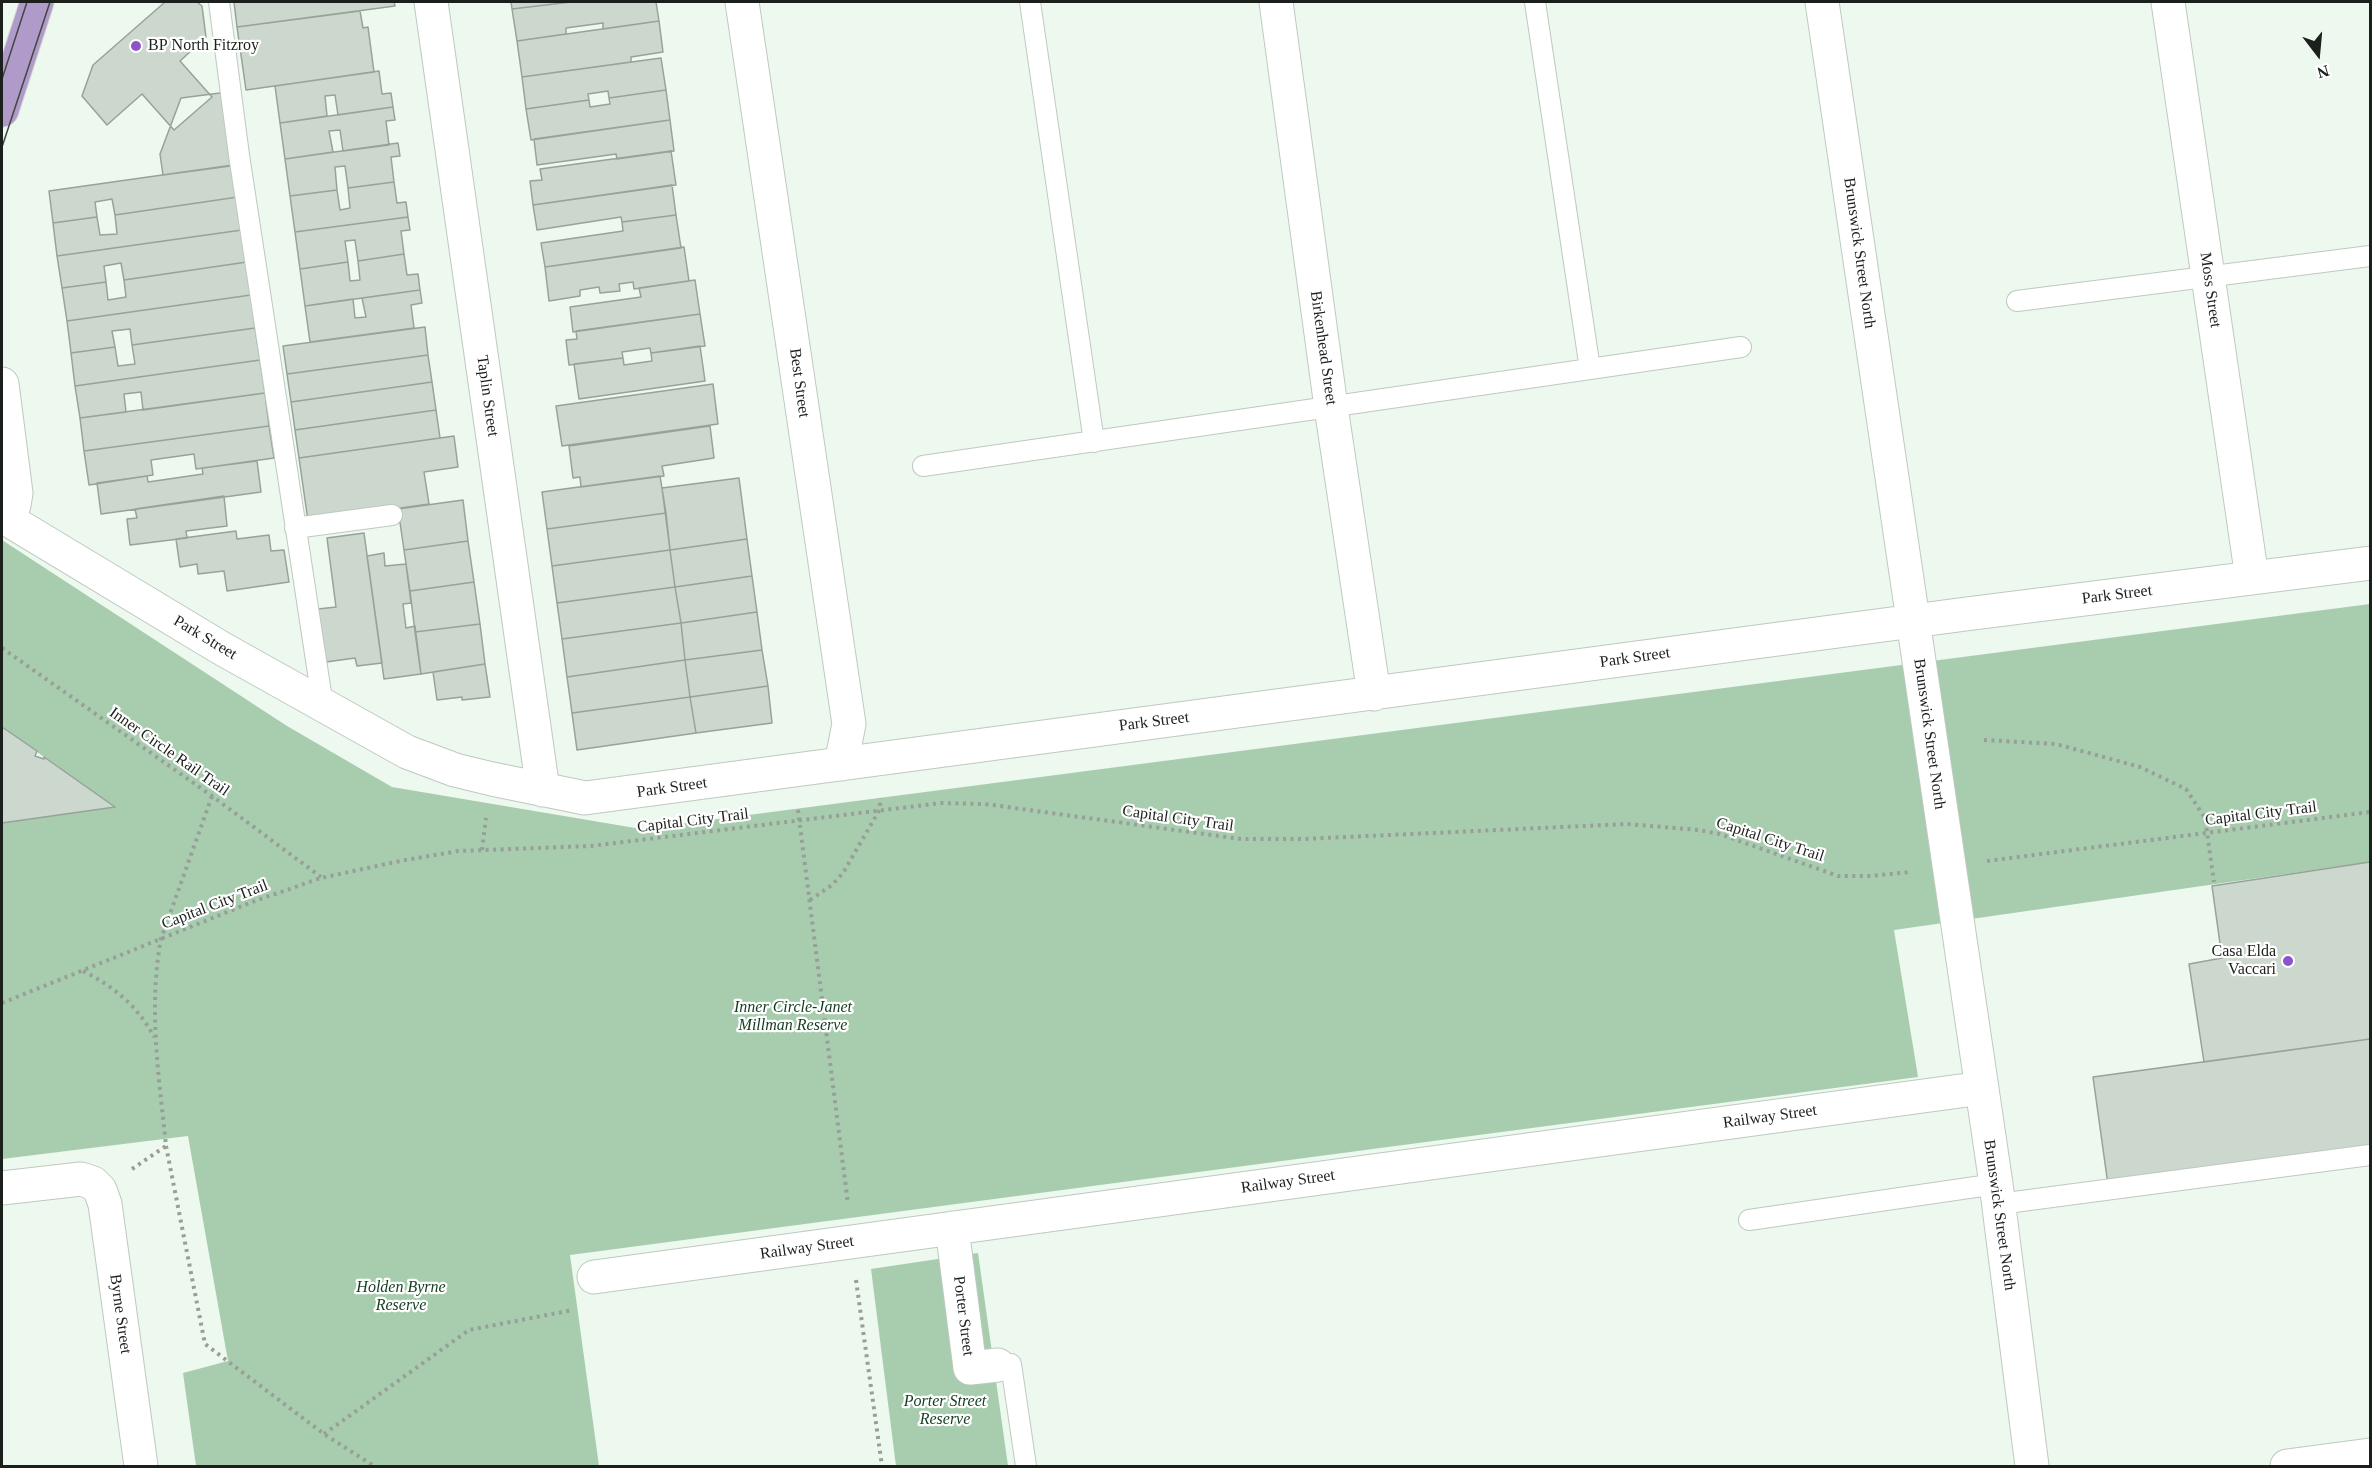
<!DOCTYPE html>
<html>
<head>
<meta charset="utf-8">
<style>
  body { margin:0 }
  #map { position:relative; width:2372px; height:1468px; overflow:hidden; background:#edf8ee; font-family:"Times New Roman",serif }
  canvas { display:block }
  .frame { position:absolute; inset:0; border:3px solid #1c201d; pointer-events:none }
  .north { position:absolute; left:2288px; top:24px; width:60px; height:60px; -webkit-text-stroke:4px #fff; paint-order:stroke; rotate:164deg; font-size:16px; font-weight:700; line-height:24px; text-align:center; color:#1c201d }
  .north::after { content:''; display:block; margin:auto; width:21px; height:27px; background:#1c201d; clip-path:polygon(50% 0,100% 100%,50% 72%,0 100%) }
</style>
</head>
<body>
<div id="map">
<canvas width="2372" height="1468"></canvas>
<div class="frame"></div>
<div class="north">N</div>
</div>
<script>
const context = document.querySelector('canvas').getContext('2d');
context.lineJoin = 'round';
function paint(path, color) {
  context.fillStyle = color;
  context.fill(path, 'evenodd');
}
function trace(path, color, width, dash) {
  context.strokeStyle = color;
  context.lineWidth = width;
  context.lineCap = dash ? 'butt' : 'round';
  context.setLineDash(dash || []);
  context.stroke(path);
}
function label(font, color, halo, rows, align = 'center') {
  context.font = font + ' "Times New Roman",serif';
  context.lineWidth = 4.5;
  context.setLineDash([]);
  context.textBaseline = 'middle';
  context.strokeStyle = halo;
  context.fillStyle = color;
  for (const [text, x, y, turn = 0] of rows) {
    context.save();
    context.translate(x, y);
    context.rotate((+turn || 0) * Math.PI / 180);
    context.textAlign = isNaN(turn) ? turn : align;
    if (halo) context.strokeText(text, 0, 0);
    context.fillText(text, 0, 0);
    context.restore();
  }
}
const green = new Path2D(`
  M2,540L287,726L392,787L641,829L2370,604V862L1894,930L1918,1077L570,1255L599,1466H196L183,1373L228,1361L188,1136L2,1159V823L114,807L2,727Z
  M978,1253L1008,1466H896L871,1269Z`);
const building = new Path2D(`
  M165,2H197L202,6L206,37L180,61L212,97L174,130L142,94L107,125L82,96L93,65Z
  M234,2H394L395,6L237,27Z
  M511,2H571L512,9Z
  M571,2H656L659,21L603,29V23L566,28V34L517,41L512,9Z
  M360,11L363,28L368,27L374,72L246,90L237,27Z
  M659,21L663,52L631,57V62L522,77L517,41Z
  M661,58L666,90L609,98L608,91L588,94L589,100L526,109L522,77Z
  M379,71L382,94L391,93L393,107L338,115L335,95L325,96L327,116L280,123L275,86Z
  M666,90L670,120L531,140L526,109L589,100L590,107L610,104L609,98Z
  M228,92L238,165L163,175L160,154L181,98Z
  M393,107L395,120L386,121L389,145L343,151L340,130L329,131L333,152L285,159L280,123Z
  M670,120L674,151L617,159L616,154L537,165L534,139Z
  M398,143L400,156L391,157L394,182L348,188L345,166L335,167L337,190L290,196L285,159Z
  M671,151L676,185L533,205L530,181L542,180L540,169Z
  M233,165L238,197L115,215L112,199L95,202L97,217L53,223L49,191Z
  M394,182L397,203L406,202L408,217L295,232L290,196L337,190L340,210L350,208L348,188Z
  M672,185L676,215L622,222L621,217L537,230L533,205Z
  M238,197L242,230L57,256L53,223L97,217L100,235L117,234L115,215Z
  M676,215L681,248L545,267L541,243L623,231L622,222Z
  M408,217L410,230L401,231L404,254L358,261L355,240L345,241L348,262L300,269L295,232Z
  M242,230L247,262L124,280L121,263L104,266L106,282L62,288L57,256Z
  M684,247L689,281L634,289L633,282L619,284L620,291L600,293L599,287L580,290V296L549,301L545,267Z
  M404,254L407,275L418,274L420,290L305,306L300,269L348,262L350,281L360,280L358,261Z
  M247,262L251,295L67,321L62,288L106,282L108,300L126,297L124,280Z
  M695,280L700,314L573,332L570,307L641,297L639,288Z
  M420,290L422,303L411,305L414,328L310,342L305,306L353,299L355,318L366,317L362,298Z
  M251,295L255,328L132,345L130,329L112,331L115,347L71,353L67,321Z
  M700,314L705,346L651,353L650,348L622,352L623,358L569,365L566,340L577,339L576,331Z
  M425,327L428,355L287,374L283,346Z
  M255,328L260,360L75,386L71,353L115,347L118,366L135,364L132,345Z
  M700,346L705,381L579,399L574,364L623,358L624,365L652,361L651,353Z
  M428,355L432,382L291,402L287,374Z
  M260,360L265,393L143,410L141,392L124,394L126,412L80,418L75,386Z
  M432,382L436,410L295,430L291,402Z
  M713,384L718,424L562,446L556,406Z
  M265,393L269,426L84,451L80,418Z
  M436,410L440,438L299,458L295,430Z
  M269,426L274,458L196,469L194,454L151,460L153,475L89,485L84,451Z
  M710,426L714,458L662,466L664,476L581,487L580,477L573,478L569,446Z
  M454,436L458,467L424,472L429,504L308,521L299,458Z
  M257,461L261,492L101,514L97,483L147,476L148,482L203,474L202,468Z
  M660,476L666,513L547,529L542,492Z
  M739,478L747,539L670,550L662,488Z
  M224,496L227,526L186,531L187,538L130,545L127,519L137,518L135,509Z
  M463,500L468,541L404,550L398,509Z
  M666,513L670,550L552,566L547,529Z
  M236,531L237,539L269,535L271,551L284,550L289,582L227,591L224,571L198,574L197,564L180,567L176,539Z
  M364,533L382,663L357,666L355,658L326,662L318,609L336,607L327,538Z
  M747,539L752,576L675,587L670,550Z
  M468,541L474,582L410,591L404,550Z
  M670,550L675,587L557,603L552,566Z
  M384,553L385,566L406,564L411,603L403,604L406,628L415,626L421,674L384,679L367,556Z
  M752,576L757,612L681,623L675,587Z
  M474,582L480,624L415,632L410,591Z
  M675,587L681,623L562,639L557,603Z
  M757,612L762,650L685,660L681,623Z
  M681,623L685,660L567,677L562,639Z
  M480,624L485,664L421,674L415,632Z
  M762,650L768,686L690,697L685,660Z
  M685,660L690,697L572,713L567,677Z
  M485,664L490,697L462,700V697L437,700L433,672Z
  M768,686L772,723L696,733L690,697Z
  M690,697L696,733L577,750L572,713Z
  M2,727L37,751L35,756L44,759V757L115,807L2,823Z
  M2370,862V1039L2204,1062L2189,964L2222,958L2212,886Z
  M2370,1039V1148L2108,1185L2093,1077Z`);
const path = new Path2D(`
  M2,648L212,796L321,877
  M1984,740L2056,744L2140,767L2186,789L2205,818L2214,882
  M798,810L848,1204
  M482,850L486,818
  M1987,861L2370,812
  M810,900L832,885L843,873L880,809V798
  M83,971C113,986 138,1006 154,1037
  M2,1003L252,902L321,878L400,861L458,851L591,846L941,803L985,804L1241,839H1303L1584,826L1627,824L1698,830L1720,834L1838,876H1870L1911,872
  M166,1146L205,1344L324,1434L374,1466
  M132,1169L166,1146C159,1077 148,1007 161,939L212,796
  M856,1280L882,1466
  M324,1434L469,1330L573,1310`);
const service = new Path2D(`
  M219,2L239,155L323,706
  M1030,2L1094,442
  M1535,2L1590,369
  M2017,301L2370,256
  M923,466L1741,347
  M295,528L392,515
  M1999,1204L2370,1155
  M1749,1220L1996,1184
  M998,1365L1011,1364L1026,1466`);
const minor = new Path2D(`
  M431,2L543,790
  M742,2L849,724L841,764
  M1276,2L1331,407L1374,694
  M1822,2L1996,1184L2032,1466
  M2168,2L2252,578
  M2,384L16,493L14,505L8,519
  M2,516L221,648L407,752L455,770L492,779L585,798L1966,614L2370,563
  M2,1188L81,1179L93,1183L100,1190L105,1204L141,1466
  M952,1228L970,1368L998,1365
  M594,1277L1982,1088`);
const secondary = new Path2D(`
  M2287,1466L2370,1455`);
const trunk = new Path2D(`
  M2,110L37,2`);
const tram = new Path2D(`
  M2,79L27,2
  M2,147L50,2`);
const markers = [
  [136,46,6,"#8d53ca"],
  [2288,961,6,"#8d53ca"]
];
const poiNames = [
  ["BP North Fitzroy",148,46],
  ["Casa Elda",2276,952,"right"],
  ["Vaccari",2276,970,"right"]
];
const streetNames = [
  ["Brunswick Street North",1859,253,82],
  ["Moss Street",2210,290,82],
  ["Birkenhead Street",1323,348,82],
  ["Best Street",799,383,82],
  ["Taplin Street",487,396,82],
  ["Park Street",2117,595,-7],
  ["Park Street",205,638,31],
  ["Park Street",1635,658,-8],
  ["Park Street",1154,722,-7],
  ["Brunswick Street North",1929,734,82],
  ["Inner Circle Rail Trail",169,752,35],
  ["Park Street",672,788,-8],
  ["Capital City Trail",2261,814,-7],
  ["Capital City Trail",1178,819,8],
  ["Capital City Trail",693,821,-7],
  ["Capital City Trail",1770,840,18],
  ["Capital City Trail",215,905,-21],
  ["Railway Street",1770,1117,-8],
  ["Railway Street",1288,1182,-8],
  ["Brunswick Street North",1999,1215,82],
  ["Railway Street",807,1248,-8],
  ["Byrne Street",120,1314,82],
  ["Porter Street",963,1316,83]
];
const parkNames = [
  ["Inner Circle-Janet",793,1008],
  ["Millman Reserve",793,1026],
  ["Holden Byrne",401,1288],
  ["Reserve",401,1306],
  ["Porter Street",945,1402],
  ["Reserve",945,1420]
];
paint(green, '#a7cdae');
paint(building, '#ccd7ce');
trace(building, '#97a299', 1.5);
trace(service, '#bec9c0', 22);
trace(minor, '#bec9c0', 35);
trace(secondary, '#bec9c0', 35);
trace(trunk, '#d6d7d6', 35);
trace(path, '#979f98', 4, [3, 4.5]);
trace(service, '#fff', 20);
trace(minor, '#fff', 33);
trace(secondary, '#fff', 33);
trace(trunk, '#af9aca', 33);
trace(tram, '#424743', 1.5);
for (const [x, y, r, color] of markers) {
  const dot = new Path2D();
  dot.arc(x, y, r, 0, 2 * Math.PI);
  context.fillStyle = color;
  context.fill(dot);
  trace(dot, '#fff', 2);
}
label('16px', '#1c201d', '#fff', poiNames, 'left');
label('16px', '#1c201d', '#fff', streetNames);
label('italic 16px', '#123c1f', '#fff', parkNames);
</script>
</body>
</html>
